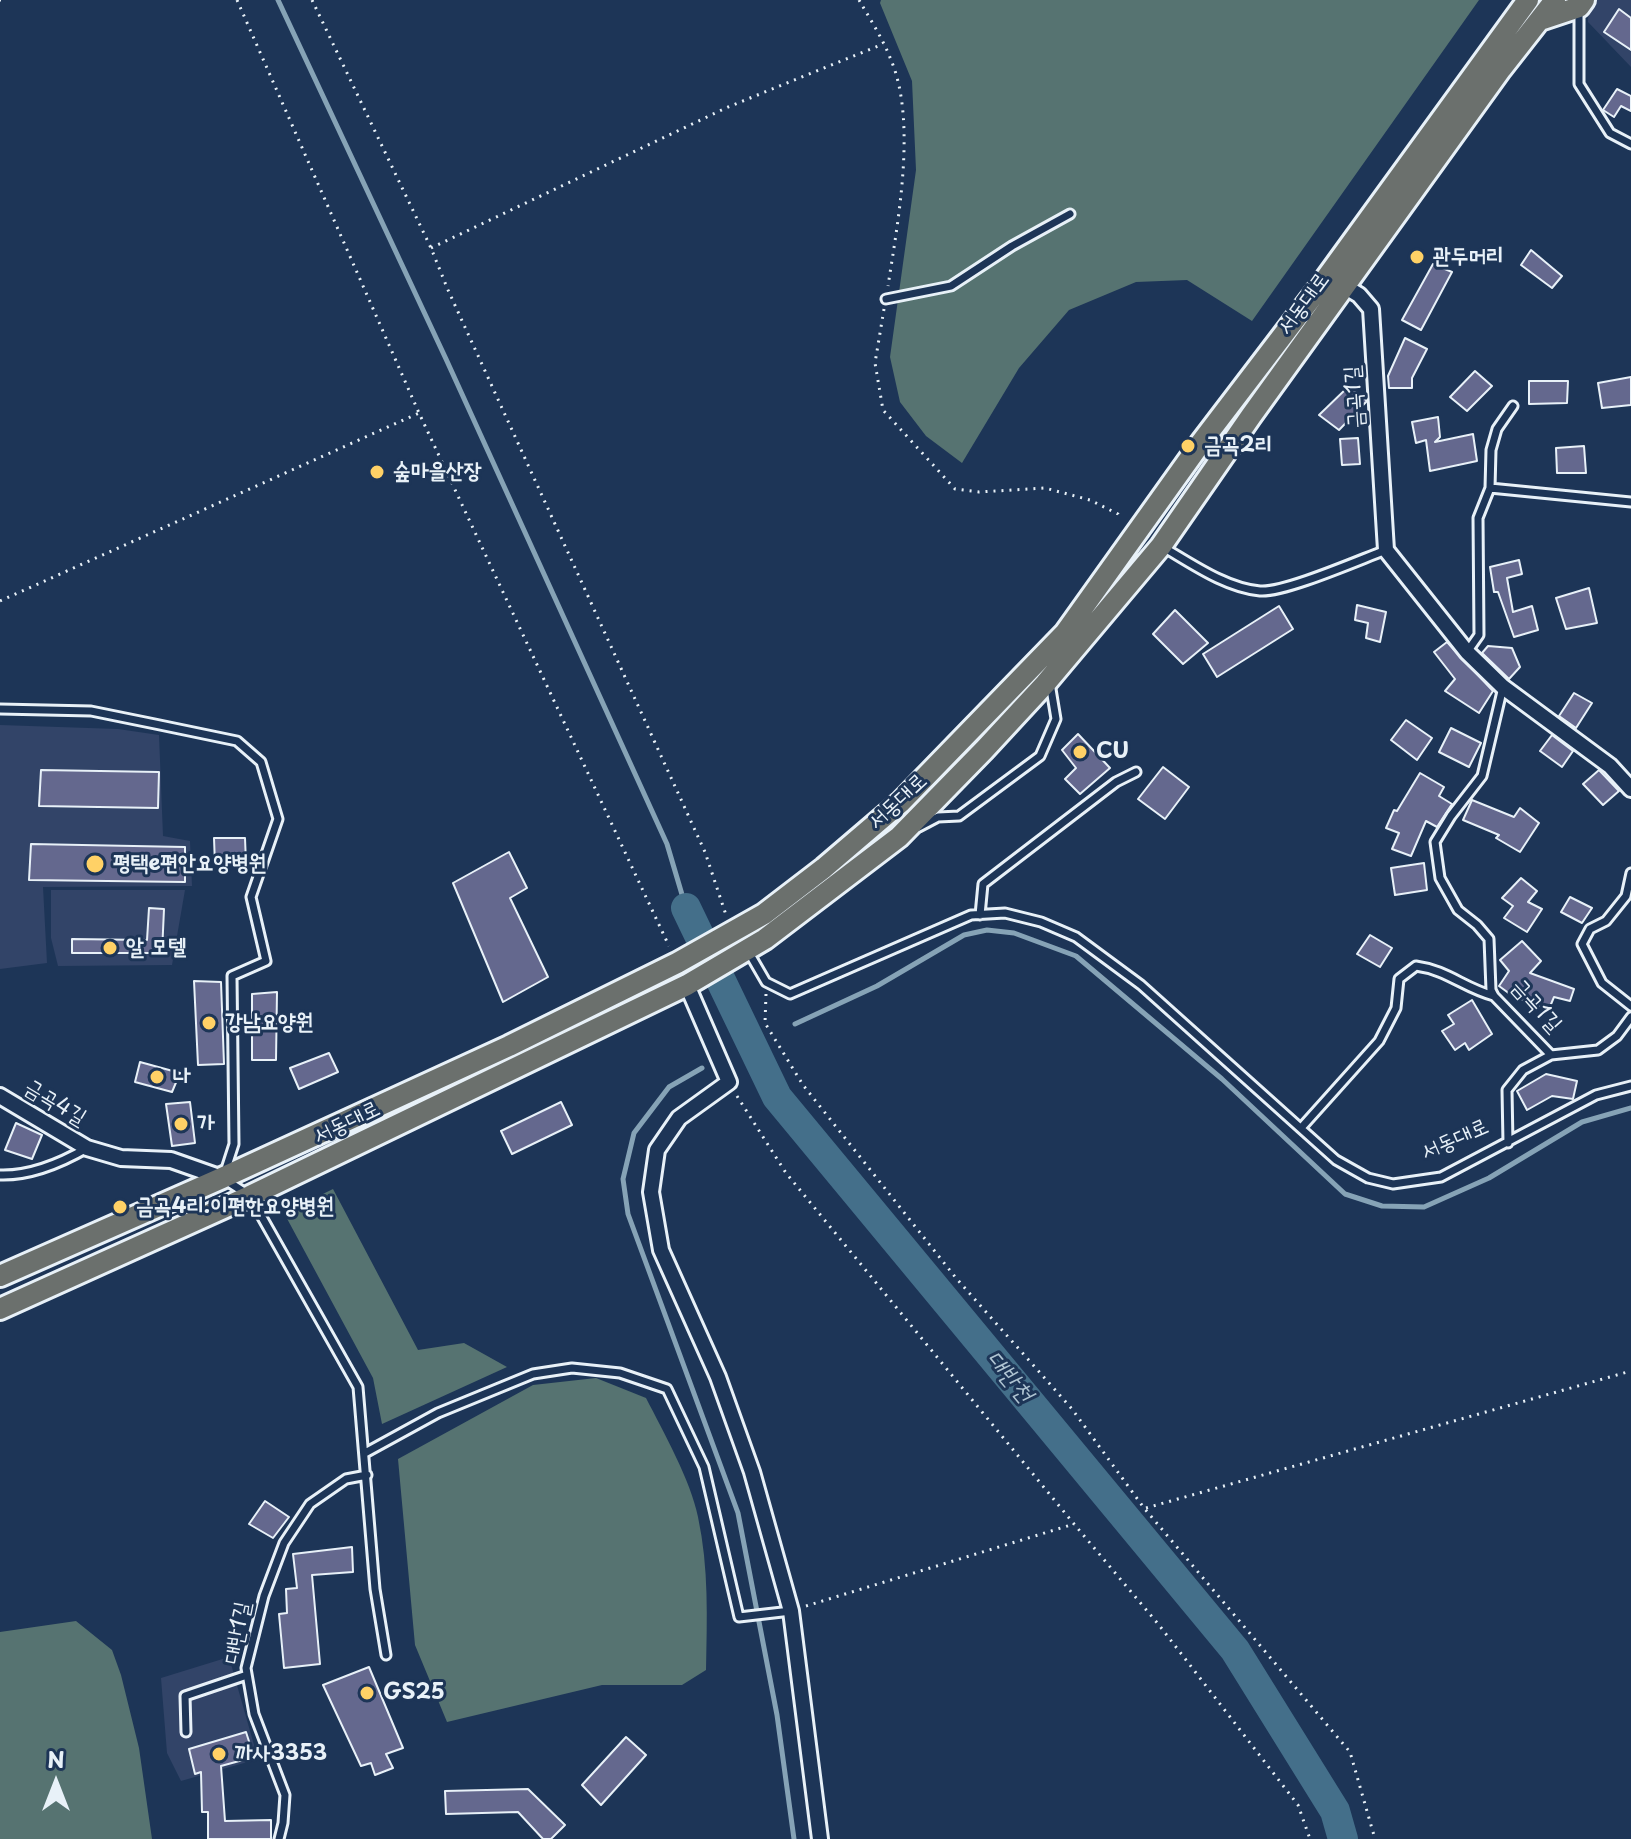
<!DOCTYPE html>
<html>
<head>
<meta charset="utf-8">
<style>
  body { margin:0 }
  #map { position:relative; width:1631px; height:1839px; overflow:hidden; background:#1d3557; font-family:"Playpen Sans",sans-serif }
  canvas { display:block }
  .north { position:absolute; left:16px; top:1743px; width:80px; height:80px; -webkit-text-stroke:6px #1d3557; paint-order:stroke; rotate:0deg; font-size:22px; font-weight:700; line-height:32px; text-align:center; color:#e8f1f8 }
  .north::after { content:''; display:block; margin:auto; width:28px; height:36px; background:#e8f1f8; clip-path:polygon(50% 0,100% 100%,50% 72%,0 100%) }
</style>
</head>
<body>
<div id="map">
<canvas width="1631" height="1839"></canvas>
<div class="north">N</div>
</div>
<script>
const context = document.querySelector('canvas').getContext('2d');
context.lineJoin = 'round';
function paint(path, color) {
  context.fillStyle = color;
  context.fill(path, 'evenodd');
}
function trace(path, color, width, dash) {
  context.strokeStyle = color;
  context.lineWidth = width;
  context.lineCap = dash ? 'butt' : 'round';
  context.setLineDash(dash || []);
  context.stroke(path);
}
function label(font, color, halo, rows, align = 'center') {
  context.font = font + ' "Playpen Sans","Poor Story",sans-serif';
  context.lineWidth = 6;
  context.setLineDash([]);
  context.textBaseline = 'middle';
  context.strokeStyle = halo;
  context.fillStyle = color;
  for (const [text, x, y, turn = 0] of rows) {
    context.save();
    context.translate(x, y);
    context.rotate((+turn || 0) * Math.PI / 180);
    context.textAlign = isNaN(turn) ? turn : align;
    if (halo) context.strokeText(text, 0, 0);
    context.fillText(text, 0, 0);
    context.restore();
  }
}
const built = new Path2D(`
  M1589,0H1631V67L1588,22Z
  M0,725L118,729L159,735L163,836L190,841L192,886L43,887L47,963L0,969Z
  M51,890H185L172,965L58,966L51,938Z
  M229,1657L258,1759L181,1781L167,1753L161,1678Z`);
const green = new Path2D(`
  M881,0H1479L1252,321L1187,280L1136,282L1069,310L1019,368L962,463L926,436L900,402L890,357L916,170L912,81L880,3Z
  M333,1189L418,1350L464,1343L507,1367L382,1424L373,1378L284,1213Z
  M596,1378L646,1398C663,1431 691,1481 698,1517C709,1568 707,1619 706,1670L682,1685H602L447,1722L415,1645L398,1459L533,1385Z
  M76,1621L112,1650L121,1675L139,1748L152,1839H0V1632Z`);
const stream = new Path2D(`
  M278,0L446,359L667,844L686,908
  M795,1024L877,986L964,935L987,930L1014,933L1076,956L1222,1079L1345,1194L1382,1206L1424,1207L1489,1178L1582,1122L1631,1108
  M702,1068L669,1087L634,1133L623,1179L628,1214L738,1513L777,1715L794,1839`);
const river = new Path2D(`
  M686,908L777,1097L1235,1650L1335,1811L1343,1839`);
const building = new Path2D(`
  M1619,9L1631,18V50L1604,32Z
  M1617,89L1631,96V111L1621,106L1614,117L1603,110Z
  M1531,250L1562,276L1552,288L1521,265Z
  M1433,264L1452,272L1421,330L1402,320Z
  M1405,338L1427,349L1412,378V388H1389L1388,376Z
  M1475,371L1492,386L1467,411L1450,397Z
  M1631,377V405L1602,408L1598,383Z
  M1529,381H1568L1567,403L1529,404Z
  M1349,386L1367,401L1339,430L1319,415Z
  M1438,417L1440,437L1435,442L1473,434L1477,461L1430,471L1426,440L1416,443L1412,422Z
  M1358,438L1360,464L1342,465L1340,439Z
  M1584,446L1586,473H1557L1556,448Z
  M1519,560L1522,574L1507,578L1513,612L1532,606L1538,630L1514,637L1498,592H1494L1490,567Z
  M1589,588L1597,623L1566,629L1556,598Z
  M1357,605L1386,612L1380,642L1366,638L1368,623L1355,620Z
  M1279,606L1293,629L1217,677L1203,654Z
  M1175,610L1208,643L1183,664L1153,634Z
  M1447,642L1493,691L1479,713L1445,691L1455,679L1434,652Z
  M1488,646L1512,648L1520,667L1509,679L1482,653Z
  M1574,693L1592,703L1576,728L1559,716Z
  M1406,720L1432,738L1417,760L1391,740Z
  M1451,728L1481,743L1469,767L1439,752Z
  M1078,734L1110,768L1080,794L1065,779L1076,768L1062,750Z
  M1552,735L1573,751L1562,767L1540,751Z
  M1163,767L1189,787L1165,819L1138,799Z
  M41,770L159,772L158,808L39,806Z
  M1599,770L1619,791L1603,805L1583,784Z
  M1420,773L1444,787L1439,796L1452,804L1437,827L1426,821L1411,856L1392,849L1399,833L1386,828L1394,810L1397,811Z
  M1472,800L1514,817L1520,808L1539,823L1520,852L1496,838L1499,835L1463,820Z
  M214,838H245L246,863L215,865Z
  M31,844L185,847V882L29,880Z
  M509,852L527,888L510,898L548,977L503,1002L453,883Z
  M1424,863L1427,890L1395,895L1391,868Z
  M1521,878L1537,891L1528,902L1542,909L1527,932L1504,918L1513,906L1502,898Z
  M1570,897L1592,908L1582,923L1561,912Z
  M149,908L164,909L162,953H72V939L147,940Z
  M1370,935L1392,948L1380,967L1357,954Z
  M1522,941L1541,961L1530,973L1574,989L1570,1001L1554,997L1549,1009L1514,997L1499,986L1509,971L1500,960Z
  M194,981L221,982L224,1064L198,1065Z
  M277,992L276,1060H252V994Z
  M1472,1000L1492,1034L1469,1050L1465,1043L1455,1050L1442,1031L1454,1024L1448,1015Z
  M329,1053L338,1072L299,1089L290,1068Z
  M140,1062L180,1073L172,1092L135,1082Z
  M1546,1074L1577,1081L1573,1099L1552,1096L1527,1110L1517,1091Z
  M190,1102L195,1143L172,1146L166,1104Z
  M561,1102L572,1125L512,1154L501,1131Z
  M16,1123L42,1135L32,1159L5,1150Z
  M265,1501L289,1517L273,1538L249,1524Z
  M352,1547L353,1572L312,1575L320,1664L284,1668L279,1614L287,1613L286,1589L297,1588L293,1554Z
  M369,1667L403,1748L386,1754L393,1768L375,1775L371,1763L361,1766L323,1685Z
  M246,1732L254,1757L221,1766L225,1821L271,1820V1839H208V1812H202L201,1772L195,1774L189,1749Z
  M626,1737L646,1755L601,1805L582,1785Z
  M528,1789L565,1825L551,1839H543L518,1812L446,1814L445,1791Z`);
const path = new Path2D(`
  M0,0H1
  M237,0L419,413L669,946
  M312,0L431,248L448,290L705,852L726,915
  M859,0C870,19 883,39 891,60C917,121 898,221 888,286
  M431,248L728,107L883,44
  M884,309L875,363L883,410L955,489L979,492L1045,488L1090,500L1118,514L1122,519
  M0,601L419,413
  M766,994L765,1023L803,1085L956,1278L1072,1409L1144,1508L1350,1752L1375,1839
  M737,1096L786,1173L1074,1524L1159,1625L1298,1805L1310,1839
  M1146,1508L1631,1371
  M806,1606L1074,1524`);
const lane = new Path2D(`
  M1579,9V84L1610,133L1631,144
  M886,299L951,286L1012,246L1070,214
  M1490,488L1631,502
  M1163,547C1192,564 1226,588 1260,591C1284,593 1359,560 1386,550
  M1467,652L1479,635L1478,518L1490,488L1491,450L1497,429L1513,406
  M1503,687L1482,776L1451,816L1435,842L1440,878L1458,910L1477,925L1489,939L1491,990L1494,996L1551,1055
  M0,709L91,711L155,724L237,741L261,762L278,819L251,897L266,961L232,976L234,1144L225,1172
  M919,827L938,817L959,816L1040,756L1056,719L1050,683
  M1631,873L1626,896L1606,921L1590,929L1582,944L1602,983L1631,1006
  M980,915L983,884L1116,782L1136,772
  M748,951L766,982L790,994L971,915L1005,913L1041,922L1076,937L1141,985L1336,1160L1368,1178L1393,1184L1441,1177L1596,1095L1631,1086
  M1301,1128L1379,1041L1396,1008L1399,979L1416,966C1447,970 1464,988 1494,996
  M1508,1143L1507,1090L1523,1070L1551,1055L1598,1050L1617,1036L1631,1017
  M0,1175C31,1176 61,1163 87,1148
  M227,1181L250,1196L358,1387L375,1589L386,1655
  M365,1453L438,1413L533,1374L572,1368L620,1373L667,1389L704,1467L739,1617L791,1611
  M186,1732L185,1696L247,1675
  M279,1839L283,1823L285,1795L254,1714L246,1668L264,1596L284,1543L310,1504L346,1479L367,1475`);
const street = new Path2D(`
  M1339,283L1359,295L1371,309L1386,550L1467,652L1503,687L1610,766L1631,789
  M687,985L729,1082L679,1118L657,1150L651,1192L661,1250L718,1377L752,1472L791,1611L820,1839
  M0,1096L87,1148L121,1158L171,1160L222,1178`);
const primary = new Path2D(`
  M1540,20L1579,7L1584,0
  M0,1276L222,1178L509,1046L677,963L764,914L824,868L900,803L1065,633L1200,444L1319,288L1528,0
  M0,1309L250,1196L687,985L765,939L899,837L984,750L1045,684L1161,546L1251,416L1501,69L1555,0`);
const markers = [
  [1417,257,8,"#ffd166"],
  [1188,446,8,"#ffd166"],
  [377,472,8,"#ffd166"],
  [1080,752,8,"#ffd166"],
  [95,864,10,"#ffd166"],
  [110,948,8,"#ffd166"],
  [209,1023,8,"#ffd166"],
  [157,1077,8,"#ffd166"],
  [181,1124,8,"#ffd166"],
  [120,1207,8,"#ffd166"],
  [367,1693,8,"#ffd166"],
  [219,1754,8,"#ffd166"]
];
const poiNames = [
  ["관두머리",1433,257],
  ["금곡2리",1204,446],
  ["숲마을산장",393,472],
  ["CU",1096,752],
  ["평택e편안요양병원",113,864],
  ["알 모텔",126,948],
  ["강남요양원",225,1023],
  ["나",173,1077],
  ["가",197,1124],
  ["금곡4리.이편한요양병원",136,1207],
  ["GS25",383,1693],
  ["까사3353",235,1754]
];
const streetNames = [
  ["서동대로",1304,304,-54],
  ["금곡1길",1355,397,-94],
  ["서동대로",898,802,-43],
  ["금곡1길",1536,1006,48],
  ["금곡4길",55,1103,31],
  ["서동대로",347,1123,-26],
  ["서동대로",1455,1140,-24],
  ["대반1길",238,1633,-79]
];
const waterNames = [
  ["대반천",1009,1377,50]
];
paint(built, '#324468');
paint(green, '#567371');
trace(stream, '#86a3b6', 5);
trace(river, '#446f8a', 30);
paint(building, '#64688e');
trace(building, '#e8f1f8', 2);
trace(lane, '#e8f1f8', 13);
trace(street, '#e8f1f8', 20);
trace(primary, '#e8f1f8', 26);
trace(path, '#e8f1f8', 3, [2, 6]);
trace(lane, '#1d3557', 7);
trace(street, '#1d3557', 14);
trace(primary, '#6b706d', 20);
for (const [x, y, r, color] of markers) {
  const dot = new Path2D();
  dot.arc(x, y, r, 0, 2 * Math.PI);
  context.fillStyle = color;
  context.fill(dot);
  trace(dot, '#1d3557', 3);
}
label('bold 22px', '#e8f1f8', '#1d3557', poiNames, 'left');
label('22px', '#e8f1f8', '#1d3557', streetNames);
label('italic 24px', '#afc4d2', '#1d3557', waterNames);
</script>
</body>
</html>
